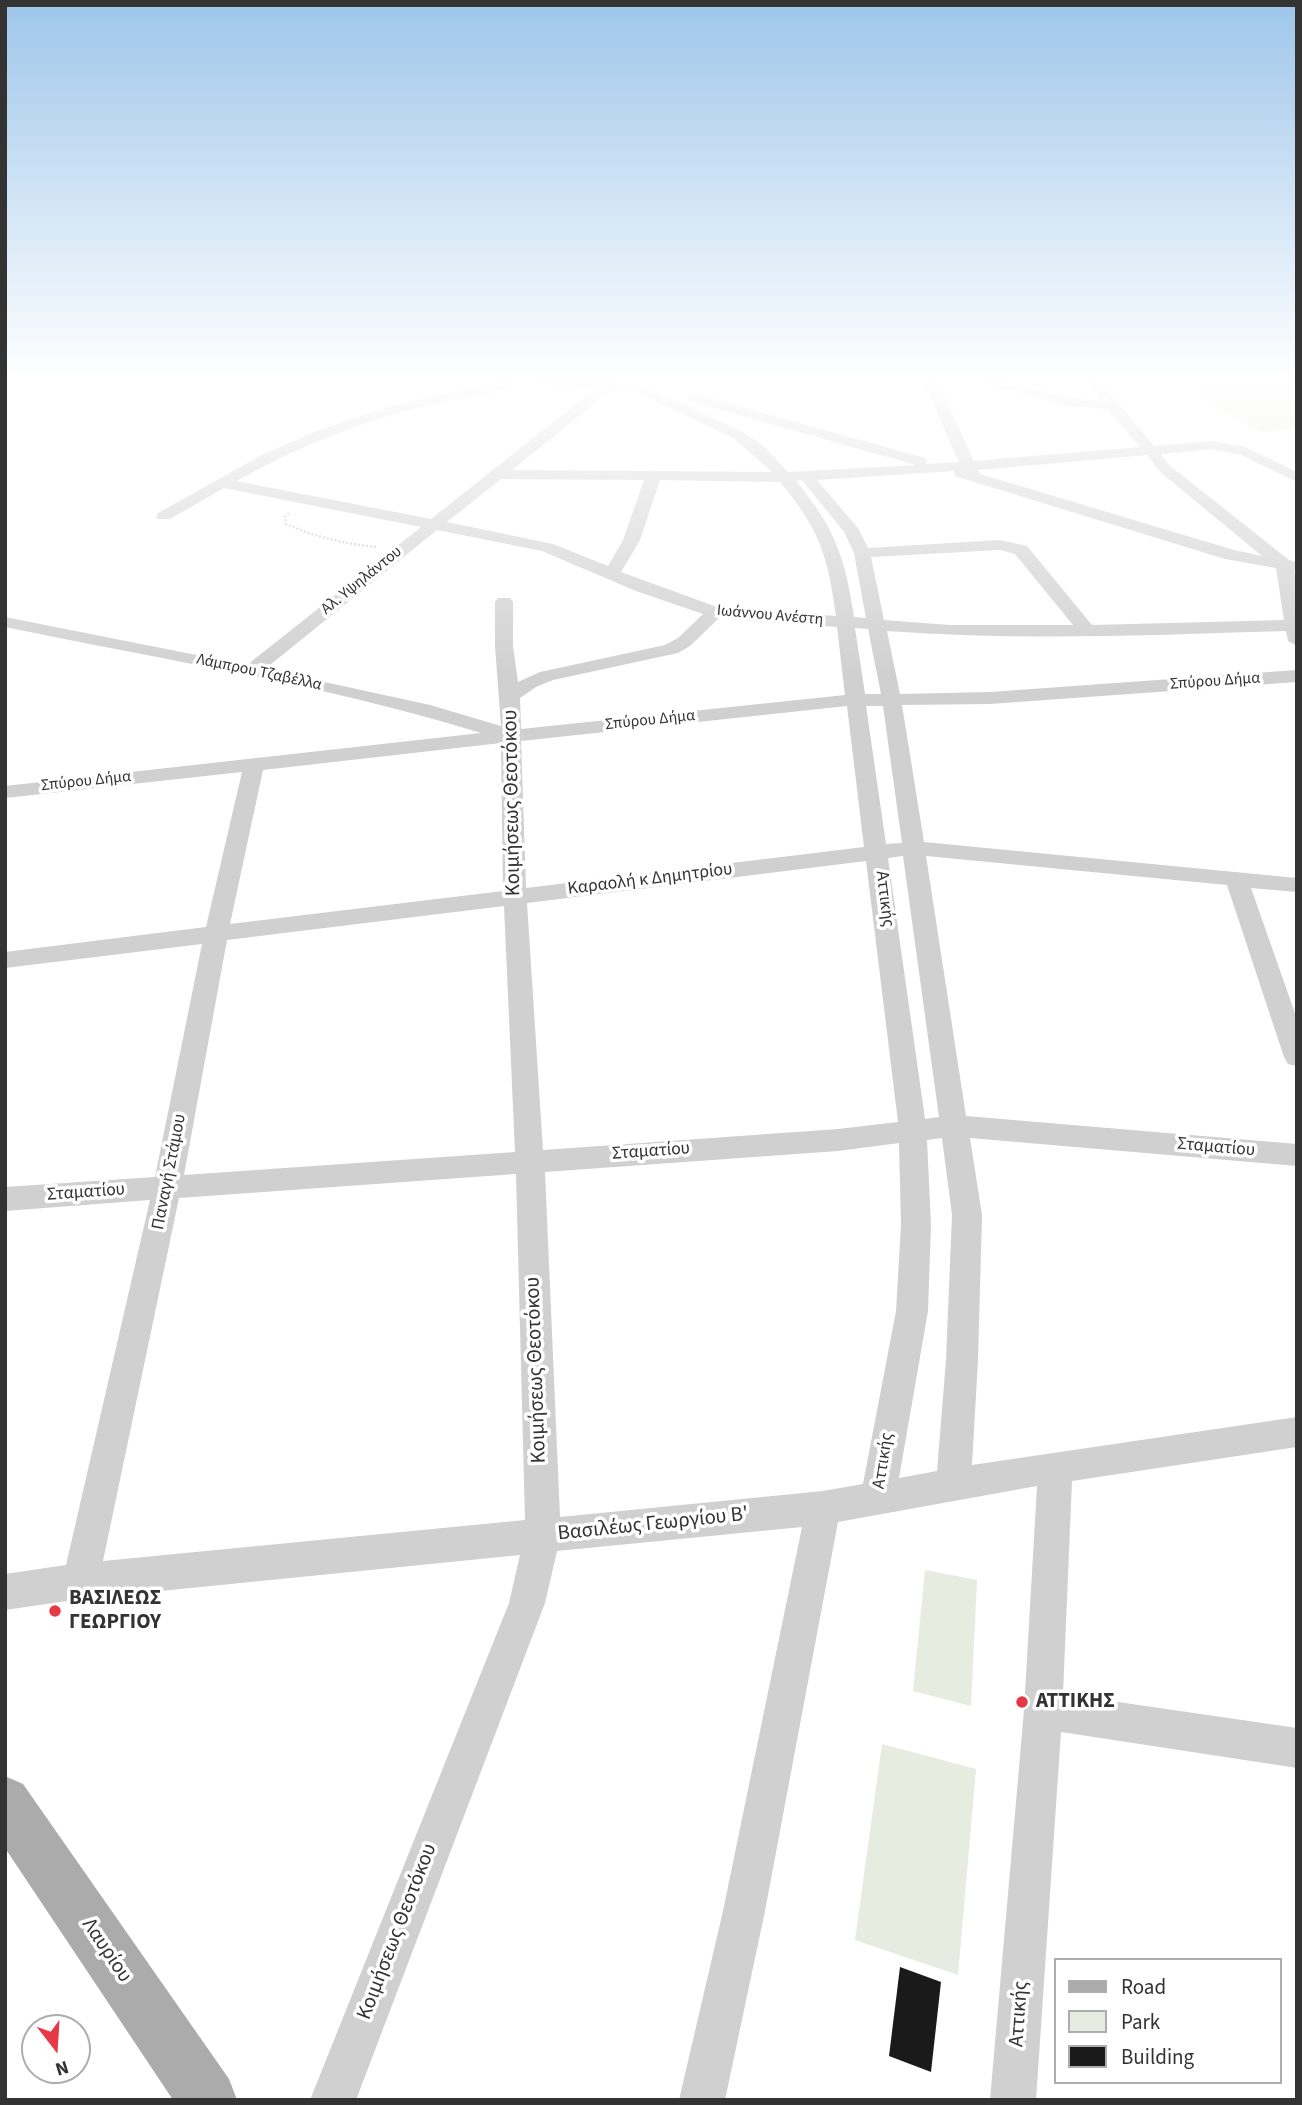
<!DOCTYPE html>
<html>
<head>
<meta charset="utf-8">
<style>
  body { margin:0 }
  #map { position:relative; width:1302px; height:2105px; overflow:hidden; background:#fff; font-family:"Source Sans 3",sans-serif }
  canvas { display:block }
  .frame { position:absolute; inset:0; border:7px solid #333; pointer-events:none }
  .legend { position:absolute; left:1054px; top:1958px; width:228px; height:126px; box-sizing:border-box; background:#fff; border:2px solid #adadad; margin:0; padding:9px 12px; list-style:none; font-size:21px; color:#333 }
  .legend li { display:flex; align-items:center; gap:14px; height:35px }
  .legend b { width:35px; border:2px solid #adadad }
  .north { position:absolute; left:21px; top:2014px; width:70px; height:70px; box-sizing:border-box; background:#fff; border:2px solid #adadad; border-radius:50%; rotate:163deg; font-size:19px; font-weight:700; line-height:28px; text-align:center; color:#333 }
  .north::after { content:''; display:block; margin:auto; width:24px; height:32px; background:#e63946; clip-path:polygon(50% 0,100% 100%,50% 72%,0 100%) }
</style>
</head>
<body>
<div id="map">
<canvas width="1302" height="2105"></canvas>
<div class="frame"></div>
<ul class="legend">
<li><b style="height:9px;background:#ababab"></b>Road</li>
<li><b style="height:19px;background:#e6ecdf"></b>Park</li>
<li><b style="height:19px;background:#1a1a1a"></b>Building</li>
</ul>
<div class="north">N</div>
</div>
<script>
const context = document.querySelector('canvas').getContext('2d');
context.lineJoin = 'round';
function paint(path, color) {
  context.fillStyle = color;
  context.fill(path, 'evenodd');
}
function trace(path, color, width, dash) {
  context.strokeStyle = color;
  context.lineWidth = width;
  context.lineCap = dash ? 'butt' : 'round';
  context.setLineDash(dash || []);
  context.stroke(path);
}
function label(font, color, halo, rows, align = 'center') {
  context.font = font + ' "Source Sans 3",sans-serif';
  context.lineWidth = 7;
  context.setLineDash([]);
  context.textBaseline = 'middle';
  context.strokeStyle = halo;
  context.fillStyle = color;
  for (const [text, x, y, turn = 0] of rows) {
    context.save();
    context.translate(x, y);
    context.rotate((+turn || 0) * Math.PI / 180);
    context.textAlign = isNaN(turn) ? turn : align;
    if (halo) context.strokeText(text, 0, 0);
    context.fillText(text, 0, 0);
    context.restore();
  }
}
const green = new Path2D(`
  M1188,381H1297V427L1263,433L1222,410Z
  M925,1570L977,1580L971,1706L913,1691Z
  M882,1744L976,1769L958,1975L855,1940Z`);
const building = new Path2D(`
  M900,1967L941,1982L931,2072L889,2056Z`);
const path = new Path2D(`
  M289,513L285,517L286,524C315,537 345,544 377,547`);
const minor = new Path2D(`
  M498,381H516C500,396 469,396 449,400C374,416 303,444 236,481L431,519L595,389L538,385L531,381C551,381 623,377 636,388L629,392L610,391L512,470L772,472L735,439L641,394L639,391L646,387L745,433L766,448L788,472L916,465L689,401V395H699L925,458L927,461L925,464L959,462L923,381H937L974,461L1140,447L1107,409L1067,406L985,384L983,381H1005L1068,398L1100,400L1086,381H1100L1154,446L1212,441L1245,447L1297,472V482L1241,455L1212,449L1161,454L1169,465L1289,560L1297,562V572L1294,571L1297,589V646L1288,641L1286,631C1153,635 1020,641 887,631L900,694L990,692L1297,670V682L990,704L902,705L924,842L1297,878V892L1251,888L1297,1019V1066L1288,1064L1284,1057L1227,885L926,856L966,1116L1297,1144V1166L970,1138L982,1215L978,1360L972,1465L1297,1417V1447L1072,1481L1063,1694L1297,1728V1768L1061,1732L1036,2100H990L1024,1710L1037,1486L838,1522L765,1911L725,2100H679L723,1911L802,1527L557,1551L545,1603L356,2100H310L509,1603L520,1555L81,1599L5,1610V1574L66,1565L150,1200L5,1211V1187L155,1177L202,944L5,968V952L206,927L242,772L5,798V786L481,733C326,685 164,660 5,627V617L247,665L421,527L224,488L170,519H158L156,516L158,513L260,456L319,430L392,406ZM1147,455L1159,471L1262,556L1234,550L980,474L978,470ZM954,471L955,476L1225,559L1276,568L1284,620L1092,625L1027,546L1000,540L868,548L858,528L817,480ZM501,479L644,480L623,540L608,566L553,544L447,522ZM660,480L780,482C819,528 828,556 836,616L717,607L621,572L640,540ZM802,480L844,532L854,553L866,618L854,617C845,557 835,528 796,481ZM437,530L542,551L636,591L703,614L678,638L665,645L540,672L518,682L513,646V602L510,598H498L495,602V646L501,726L430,705L265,669ZM1000,550L1015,554L1073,625H950L884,620L871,557ZM719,618L837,627L845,695L521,729L520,698L536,687L553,680L678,653L690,646ZM855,628L868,629L881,694H865ZM847,706L864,847L526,888L521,741ZM866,706H883L902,843L886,844ZM501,743L503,891L230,924L263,770ZM903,856L939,1117L925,1119L888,858ZM866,861L898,1122L838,1129L543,1150L527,903ZM504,906L515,1152L184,1175L227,940ZM942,1138L952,1215L946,1360L937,1471L899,1478L928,1311L931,1225L927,1140ZM899,1143L901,1225L896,1311L863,1484L823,1491L560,1517L545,1172L838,1151ZM516,1174L525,1520L103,1561L179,1198Z`);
const major = new Path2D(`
  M5,1776L23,1784L229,2079L237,2100H173L5,1848Z`);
const markers = [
  [55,1611,7,"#e63946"],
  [1022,1702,7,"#e63946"]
];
const farStreetnames = [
  ["Αλ. Υψηλάντου",362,581,-39],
  ["Ιωάννου Ανέστη",770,616,5],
  ["Λάμπρου Τζαβέλλα",259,673,12],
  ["Σπύρου Δήμα",1215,682,-4],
  ["Σπύρου Δήμα",650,721,-6],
  ["Σπύρου Δήμα",86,782,-6]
];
const streetNames = [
  ["Καραολή κ Δημητρίου",650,880,-7],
  ["Αττικής",884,899,83],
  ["Σταματίου",1216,1148,5],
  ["Σταματίου",651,1152,-4],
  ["Παναγή Στάμου",170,1172,-79],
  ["Σταματίου",86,1193,-4],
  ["Αττικής",884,1461,-81]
];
const nearStreetnames = [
  ["Κοιμήσεως Θεοτόκου",513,803,-91],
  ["Κοιμήσεως Θεοτόκου",537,1370,-92],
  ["Βασιλέως Γεωργίου Β'",653,1525,-6],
  ["Κοιμήσεως Θεοτόκου",398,1932,-69],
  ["Λαυρίου",106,1951,56],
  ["Αττικής",1020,2014,-86]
];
const nearPoinames = [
  ["ΒΑΣΙΛΕΩΣ",69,1599],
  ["ΓΕΩΡΓΙΟΥ",69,1623],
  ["ΑΤΤΙΚΗΣ",1036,1702]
];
paint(green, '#e6ecdf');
paint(building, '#1a1a1a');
trace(path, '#cdcdcd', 2.5, [2, 2]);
paint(minor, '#d0d0d0');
paint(major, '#ababab');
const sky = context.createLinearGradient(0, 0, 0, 676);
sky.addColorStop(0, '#9ec6ea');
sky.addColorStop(0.56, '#fff');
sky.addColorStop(1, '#ffffff00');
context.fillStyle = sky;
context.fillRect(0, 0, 1302, 676);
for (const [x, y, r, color] of markers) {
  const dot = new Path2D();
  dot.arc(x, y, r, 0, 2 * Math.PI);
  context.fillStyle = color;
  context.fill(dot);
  trace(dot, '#fff', 2.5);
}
label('16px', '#333', '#fff', farStreetnames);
label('18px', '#333', '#fff', streetNames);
label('21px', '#333', '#fff', nearStreetnames);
label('bold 21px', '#333', '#fff', nearPoinames, 'left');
</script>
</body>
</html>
